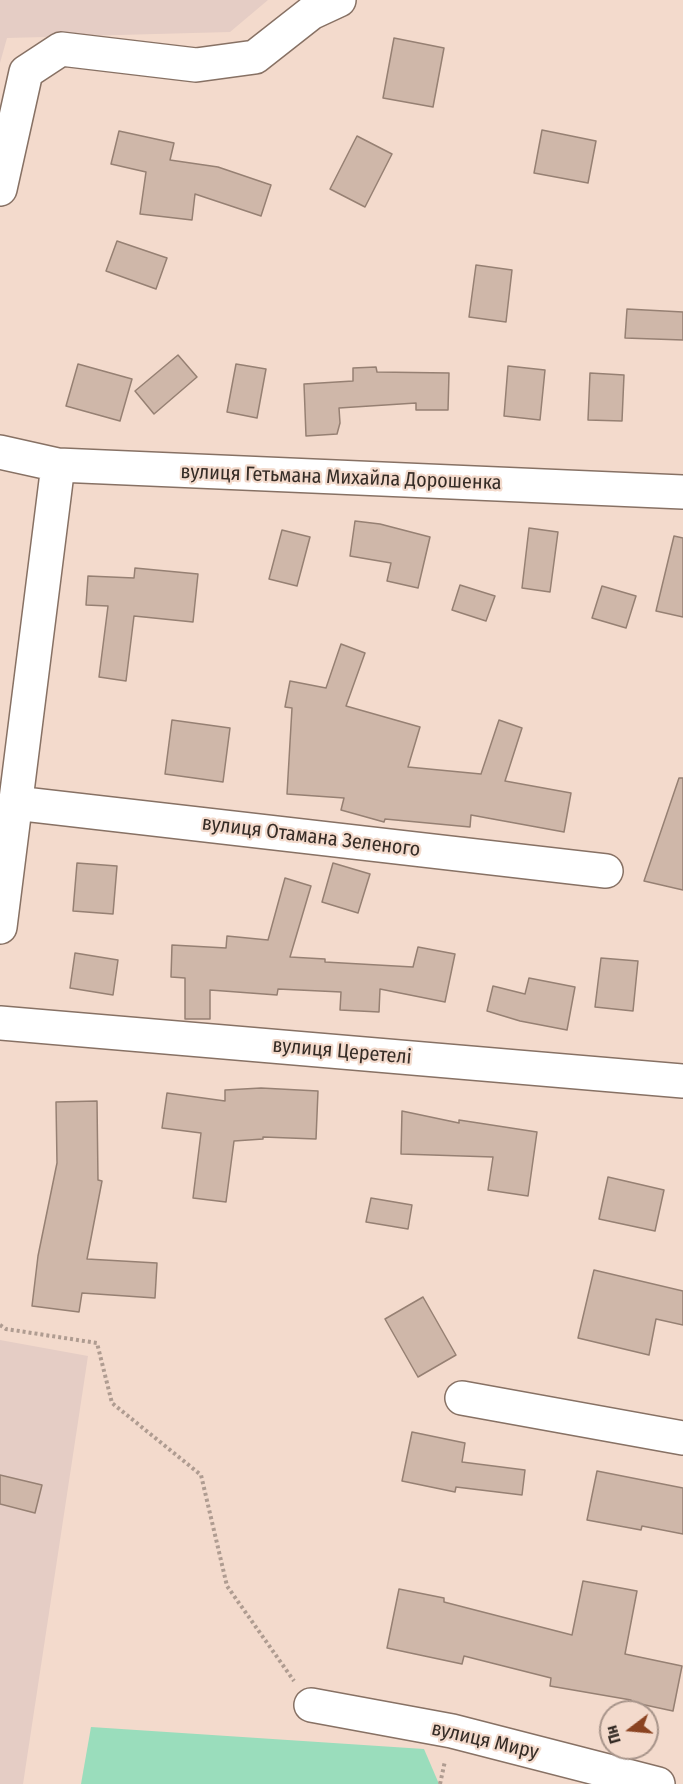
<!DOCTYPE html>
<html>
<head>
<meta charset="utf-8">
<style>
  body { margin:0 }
  #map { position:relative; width:683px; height:1784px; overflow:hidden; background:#f3dacc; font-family:"Fira Sans Condensed",sans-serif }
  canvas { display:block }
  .north { position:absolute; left:599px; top:1700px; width:60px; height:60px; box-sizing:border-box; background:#f3dacc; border:2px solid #a7948a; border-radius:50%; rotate:254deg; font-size:16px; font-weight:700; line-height:24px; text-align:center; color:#352c26 }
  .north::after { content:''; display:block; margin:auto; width:21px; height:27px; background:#8a4321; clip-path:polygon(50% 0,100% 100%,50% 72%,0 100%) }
</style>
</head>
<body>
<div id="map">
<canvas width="683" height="1784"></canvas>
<div class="north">Пн</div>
</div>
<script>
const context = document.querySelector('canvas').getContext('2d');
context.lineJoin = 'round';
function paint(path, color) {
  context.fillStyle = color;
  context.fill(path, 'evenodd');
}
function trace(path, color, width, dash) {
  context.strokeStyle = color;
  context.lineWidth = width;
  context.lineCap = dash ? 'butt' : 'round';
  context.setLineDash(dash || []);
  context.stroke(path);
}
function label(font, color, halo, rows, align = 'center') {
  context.font = font + ' "Fira Sans Condensed",sans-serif';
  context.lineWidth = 4.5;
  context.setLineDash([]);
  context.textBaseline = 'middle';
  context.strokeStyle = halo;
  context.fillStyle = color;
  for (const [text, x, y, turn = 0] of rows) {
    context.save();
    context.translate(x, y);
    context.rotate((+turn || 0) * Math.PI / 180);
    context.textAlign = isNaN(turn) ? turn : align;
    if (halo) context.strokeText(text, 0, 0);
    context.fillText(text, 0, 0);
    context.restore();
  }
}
const industrial = new Path2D(`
  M0,0H268L230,32L7,38L0,63Z
  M0,1340L88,1356L23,1784H0Z`);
const green = new Path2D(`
  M91,1727L424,1749L439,1784H81Z`);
const building = new Path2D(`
  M394,38L444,48L433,107L383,98Z
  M542,130L596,141L588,183L534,173Z
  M119,131L174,143L170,160L218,167L271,185L261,216L195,194L192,220L140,214L146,172L111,164Z
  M357,136L392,154L365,207L330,189Z
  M117,241L167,258L156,289L106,271Z
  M476,265L512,270L506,322L469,317Z
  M627,309L683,312V340L625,338Z
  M178,355L197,377L154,414L135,391Z
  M78,364L132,379L120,421L66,406Z
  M236,364L266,369L257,418L227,412Z
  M508,366L545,370L540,420L504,416Z
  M376,367L377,372L449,373L448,410H416V403L339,408L340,423L337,434L306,436L304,384L353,381V368Z
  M590,373L624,375L622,421L588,420Z
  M355,521L380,524L430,537L418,588L387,581L391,563L350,556Z
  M529,528L558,532L550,592L522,588Z
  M282,530L310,537L297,586L269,579Z
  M674,536L683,538V617L656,611Z
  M135,568L198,574L193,622L134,616L126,681L99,677L108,606L86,605L88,576L134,578Z
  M460,585L495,596L486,621L452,610Z
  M602,586L636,596L626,628L592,618Z
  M341,644L365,653L346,706L420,727L408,767L481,774L499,720L522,728L505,781L571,793L564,832L471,815L470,827L385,819L384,822L341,810L344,798L287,794L292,708L285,707L290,681L326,688Z
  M172,720L230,728L223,782L165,774Z
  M679,778H683V890L644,881Z
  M77,863L117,866L113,914L73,911Z
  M333,863L370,874L358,913L322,902Z
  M285,878L311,886L290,957L325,959V962L413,967L418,947L455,954L445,1002L380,989L379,1012L340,1010L341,992L278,989L277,995L210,990V1019H185V978L171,977L172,945L226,948L227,936L268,940Z
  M75,953L118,960L113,995L70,988Z
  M601,958L638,961L633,1011L595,1007Z
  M529,978L575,987L567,1030L520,1021L487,1011L493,986L525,994Z
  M261,1088L318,1091L316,1139L263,1137V1139L234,1141L226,1202L193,1198L201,1133L162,1128L167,1093L225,1101V1090Z
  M97,1101L98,1180L102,1181L87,1259L157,1263L155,1298L82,1293L79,1312L32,1306L38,1256L57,1163L56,1102Z
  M402,1111L459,1123V1120L537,1132L528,1196L488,1190L493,1157L401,1154Z
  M608,1177L664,1190L655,1231L599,1219Z
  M371,1198L412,1205L408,1229L366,1222Z
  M594,1270L683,1291V1325L656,1319L649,1355L578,1338Z
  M423,1297L456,1355L418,1377L385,1319Z
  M412,1432L465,1443L462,1462L525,1470L522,1495L456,1487L455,1492L402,1481Z
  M597,1471L683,1488V1534L642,1526L641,1530L587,1520Z
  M0,1475L42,1485L35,1513L0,1504Z
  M583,1581L637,1591L625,1654L682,1666L673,1711L631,1702V1700L550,1686L551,1678L464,1656L462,1664L387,1648L399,1589L444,1598V1602L572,1635Z`);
const path = new Path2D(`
  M0,1325L6,1329L97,1343L112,1403L201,1475L227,1586L294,1681
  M440,1784L445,1761`);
const minor = new Path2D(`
  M0,189L26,72L61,49L196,65L255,57L311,13L339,0
  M0,452L58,465L683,492
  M15,803L606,871
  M0,927L58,465
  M0,1023L683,1081
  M462,1398L683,1438
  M311,1705L452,1731L658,1784`);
const streetNames = [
  ["вулиця Гетьмана Михайла Дорошенка",341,478,2],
  ["вулиця Отамана Зеленого",311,837,7],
  ["вулиця Церетелі",342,1052,5],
  ["вулиця Миру",485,1741,13]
];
paint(industrial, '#e5cdc5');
paint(green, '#9addbc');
paint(building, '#cfb7a9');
trace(building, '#968073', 1.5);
trace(minor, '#877164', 36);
trace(path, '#af9c91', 4, [3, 3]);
trace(minor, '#fff', 33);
label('20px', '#352c26', '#f3dacc', streetNames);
</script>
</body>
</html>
